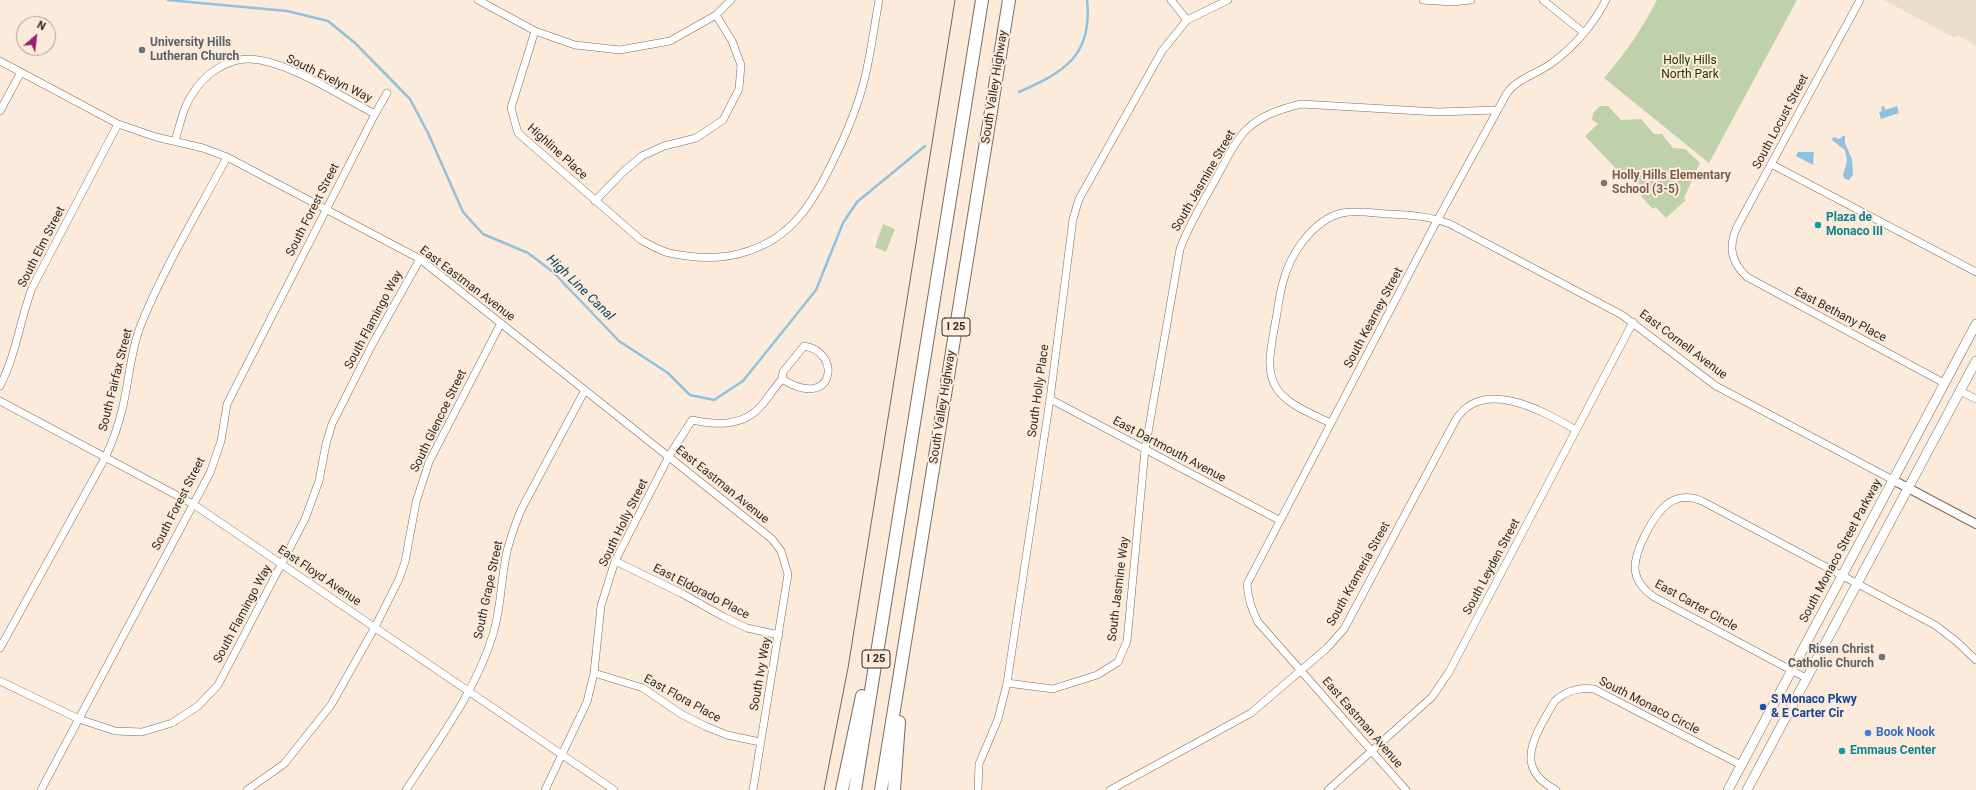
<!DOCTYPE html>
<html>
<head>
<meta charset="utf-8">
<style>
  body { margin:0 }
  #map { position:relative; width:1976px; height:790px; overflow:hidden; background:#fcebdb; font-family:Roboto,sans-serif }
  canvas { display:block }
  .north { position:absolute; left:16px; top:16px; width:40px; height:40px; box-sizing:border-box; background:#fcebdb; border:1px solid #aa9e92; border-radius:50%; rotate:28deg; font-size:11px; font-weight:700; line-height:16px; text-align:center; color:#302a24 }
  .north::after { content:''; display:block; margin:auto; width:14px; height:18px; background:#981e78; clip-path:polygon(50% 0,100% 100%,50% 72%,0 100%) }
</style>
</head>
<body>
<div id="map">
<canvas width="1976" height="790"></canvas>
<div class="north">N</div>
</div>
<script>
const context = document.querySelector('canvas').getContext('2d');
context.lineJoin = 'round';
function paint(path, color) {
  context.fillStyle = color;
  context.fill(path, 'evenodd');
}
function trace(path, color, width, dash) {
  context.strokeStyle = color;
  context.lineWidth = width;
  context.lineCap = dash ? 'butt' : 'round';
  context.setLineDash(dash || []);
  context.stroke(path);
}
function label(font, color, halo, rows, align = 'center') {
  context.font = font + ' Roboto,sans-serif';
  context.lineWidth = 4;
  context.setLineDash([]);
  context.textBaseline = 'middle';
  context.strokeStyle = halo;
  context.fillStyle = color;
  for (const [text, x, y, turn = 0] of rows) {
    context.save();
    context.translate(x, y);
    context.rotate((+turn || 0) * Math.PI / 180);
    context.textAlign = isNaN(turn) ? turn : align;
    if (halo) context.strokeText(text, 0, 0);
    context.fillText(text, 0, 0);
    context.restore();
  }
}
const commercial = new Path2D(`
  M1884,0H1976V46L1957,35L1955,38Z`);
const green = new Path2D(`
  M1657,0H1797L1709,163L1604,78C1625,54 1642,29 1657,0Z
  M1600,106H1608L1621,120L1641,119L1654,134H1662L1673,148L1685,149L1700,163L1684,198L1686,200L1666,218L1656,207L1653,209L1641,196L1646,191L1626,170L1621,174L1585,136L1598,124L1592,120L1593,113Z
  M883,224L895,229L886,252L875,247Z`);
const water = new Path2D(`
  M1884,106L1885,110L1897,106L1899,113L1881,119L1879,112L1882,111L1881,107Z
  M1843,136H1845V143L1852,159L1853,175L1849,180L1845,179L1843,175L1847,161L1845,150L1832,140L1833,137L1839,139Z
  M1798,152H1814L1813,165L1796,156Z`);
const stream = new Path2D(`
  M168,0L287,11L328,21L355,43L410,99L428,133L463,212L483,234L528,253L553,272L619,341L668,373L690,395L714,400L743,381L816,290L843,223L857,202L925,146
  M1019,92C1064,72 1093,56 1087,0`);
const minor = new Path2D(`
  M478,0L535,31L575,45L620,50L670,41L716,15L732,41L741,65L739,89L723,120L696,138L664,146L642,156L624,171L595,201
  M1171,0L1187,20
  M1423,0L1452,2L1471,0
  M1543,0L1584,33
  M1860,0L1737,227C1728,247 1731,262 1747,277L1944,383
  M716,15L731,0
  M535,31L511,108L518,133L641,240C648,244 656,248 663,251C670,254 679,255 687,256C729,262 771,250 799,217C813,201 823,182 832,163C845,137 857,109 864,81C871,54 874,27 879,0
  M0,61L118,124L156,137L203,148L227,157L420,259L772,539L781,551L788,574L753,790
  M0,111L21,72
  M175,141C180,125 183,107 193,93C204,75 226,59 248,59C285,59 342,97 375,114L387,93
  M1771,164L1976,272
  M0,386C16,355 20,320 32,288L118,124
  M1960,391L1976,399
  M1050,399L1279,520
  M0,401L193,504L614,790
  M1330,423C1313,414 1289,406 1277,389C1264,369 1272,345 1275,324C1278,310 1279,295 1283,282C1290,254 1313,220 1342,213C1357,210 1372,213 1388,214C1409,215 1430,216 1450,224L1622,315L1716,386L1893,480
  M615,561L681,593L724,617L747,628L779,635
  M0,648L105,458C112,443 118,427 122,410C129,382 130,354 140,327C163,269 198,212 227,157
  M594,673L643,688L681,714L705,726L727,735L760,742
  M1806,678L1654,597C1627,578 1633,559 1646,533C1658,510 1673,489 1702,501L1935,625L1956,641L1976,660
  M0,681L79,719L115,731L142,732L172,723L198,706L218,685L305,519L319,481L326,444L332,424L373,343L420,259
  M1007,683L1053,689L1097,675L1118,662L1127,641L1145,450L1180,249C1190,222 1206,197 1220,171C1228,157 1235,141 1246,130C1261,115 1281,109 1301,104L1438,112L1497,110
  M41,790L210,473L221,441L227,404L375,114
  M247,790L284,764L331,705L375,627L399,579L405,562L416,502L429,462L501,323
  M406,790C439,739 477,690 494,631C501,606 501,581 506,556C509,540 515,525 521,510L585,390
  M545,790L587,702L594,673L601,606L615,561L669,456L692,420C716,425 743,427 761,406C768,398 774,388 782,379L783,372L804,346C843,352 834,412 782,379
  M978,790L979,764L998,719L1007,683L1050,399L1073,219L1079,199L1162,51L1187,20L1228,0
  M1110,790L1251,713L1327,648L1344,629L1455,421C1482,376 1543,411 1576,430
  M1328,790L1432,697L1449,672L1633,322
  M1406,790L1258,622C1251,609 1248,598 1247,584L1433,228L1507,93C1518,78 1537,74 1552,63C1575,46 1593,25 1606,0
  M1556,790C1525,774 1526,753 1541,725C1546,717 1550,708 1555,701C1567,690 1579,687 1594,689L1741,765`);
const tertiary = new Path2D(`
  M1893,480L1976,524`);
const secondary = new Path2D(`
  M1728,790L1976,324
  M1747,790L1976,361`);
const motorway = new Path2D(`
  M842,790L862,696
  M855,790L982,0
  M881,790L1009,0
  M894,790L899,722`);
const tram = new Path2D(`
  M824,790L848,668L955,0`);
const markers = [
  [142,50,4,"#6b7280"],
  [1604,183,4,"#8d6e63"],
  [1818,225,4,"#0f9aa8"],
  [1882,657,4,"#6b7280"],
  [1763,707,4,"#1a4fb4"],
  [1868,733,4,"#3f7fe0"],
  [1842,751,4,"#0f9aa8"]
];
const shields = [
  [956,327,28],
  [876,659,28]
];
const shieldNames = [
  ["I 25",956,327],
  ["I 25",876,659]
];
const worshipNames = [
  ["University Hills",150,43],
  ["Lutheran Church",150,57],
  ["Risen Christ",1874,650,"right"],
  ["Catholic Church",1874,664,"right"]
];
const parkNames = [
  ["Holly Hills",1690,61],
  ["North Park",1690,75]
];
const streetNames = [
  ["South Evelyn Way",329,79,26],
  ["South Valley Highway",995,87,-81],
  ["South Locust Street",1781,122,-62],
  ["Highline Place",557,152,42],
  ["South Jasmine Street",1204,181,-60],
  ["South Forest Street",313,210,-63],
  ["South Elm Street",42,247,-63],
  ["East Eastman Avenue",467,284,37],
  ["East Bethany Place",1840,315,28],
  ["South Kearney Street",1374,318,-62],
  ["South Flamingo Way",374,320,-62],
  ["East Cornell Avenue",1683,345,37],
  ["South Fairfax Street",116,380,-76],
  ["South Holly Place",1039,391,-82],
  ["South Valley Highway",943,407,-81],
  ["South Glencoe Street",439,421,-64],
  ["East Dartmouth Avenue",1169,450,28],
  ["East Eastman Avenue",722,485,39],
  ["South Forest Street",179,504,-63],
  ["South Holly Street",624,523,-64],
  ["South Monaco Street Parkway",1841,551,-62],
  ["South Leyden Street",1492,567,-62],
  ["South Krameria Street",1359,574,-61],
  ["East Floyd Avenue",319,576,34],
  ["South Jasmine Way",1119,589,-83],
  ["South Grape Street",489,590,-78],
  ["East Eldorado Place",701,592,27],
  ["East Carter Circle",1696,606,29],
  ["South Flamingo Way",243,614,-62],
  ["South Ivy Way",761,674,-80],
  ["East Flora Place",682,699,29],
  ["South Monaco Circle",1649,706,27],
  ["East Eastman Avenue",1362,723,49]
];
const educationNames = [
  ["Holly Hills Elementary",1612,176],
  ["School (3-5)",1612,190]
];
const cultureNames = [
  ["Plaza de",1826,218],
  ["Monaco III",1826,232],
  ["Emmaus Center",1850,751]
];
const transitNames = [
  ["S Monaco Pkwy",1771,700],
  ["& E Carter Cir",1771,714]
];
const shopNames = [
  ["Book Nook",1876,733]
];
const waterNames = [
  ["High Line Canal",580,288,44]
];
paint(commercial, '#eadecb');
paint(green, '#bfd1aa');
paint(water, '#8fc1e0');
trace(stream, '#8fc1e0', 2.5);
trace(minor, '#796b5d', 8);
trace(tertiary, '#796b5d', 10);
trace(secondary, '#796b5d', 10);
trace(motorway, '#796b5d', 14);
trace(minor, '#fff', 7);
trace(tertiary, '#fff', 8);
trace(secondary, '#fff', 9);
trace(motorway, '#fff', 12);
trace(tram, '#72685f', 1);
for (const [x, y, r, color] of markers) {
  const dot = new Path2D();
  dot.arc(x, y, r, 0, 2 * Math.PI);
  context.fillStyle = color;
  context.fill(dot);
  trace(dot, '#fcebdb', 1.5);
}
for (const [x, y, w] of shields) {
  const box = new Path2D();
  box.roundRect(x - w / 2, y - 9, w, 18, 3);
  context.fillStyle = '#fcebdb';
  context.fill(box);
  trace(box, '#302a24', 1);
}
label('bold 11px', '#302a24', null, shieldNames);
label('bold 12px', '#5b616d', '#fcebdb', worshipNames, 'left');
label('12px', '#243600', '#fcebdb', parkNames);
label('12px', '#302a24', '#fcebdb', streetNames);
label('bold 12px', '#785e54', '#fcebdb', educationNames, 'left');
label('bold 12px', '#0d838f', '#fcebdb', cultureNames, 'left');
label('bold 12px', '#164399', '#fcebdb', transitNames, 'left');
label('bold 12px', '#366cbe', '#fcebdb', shopNames, 'left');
label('italic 13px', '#004563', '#fcebdb', waterNames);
</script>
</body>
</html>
